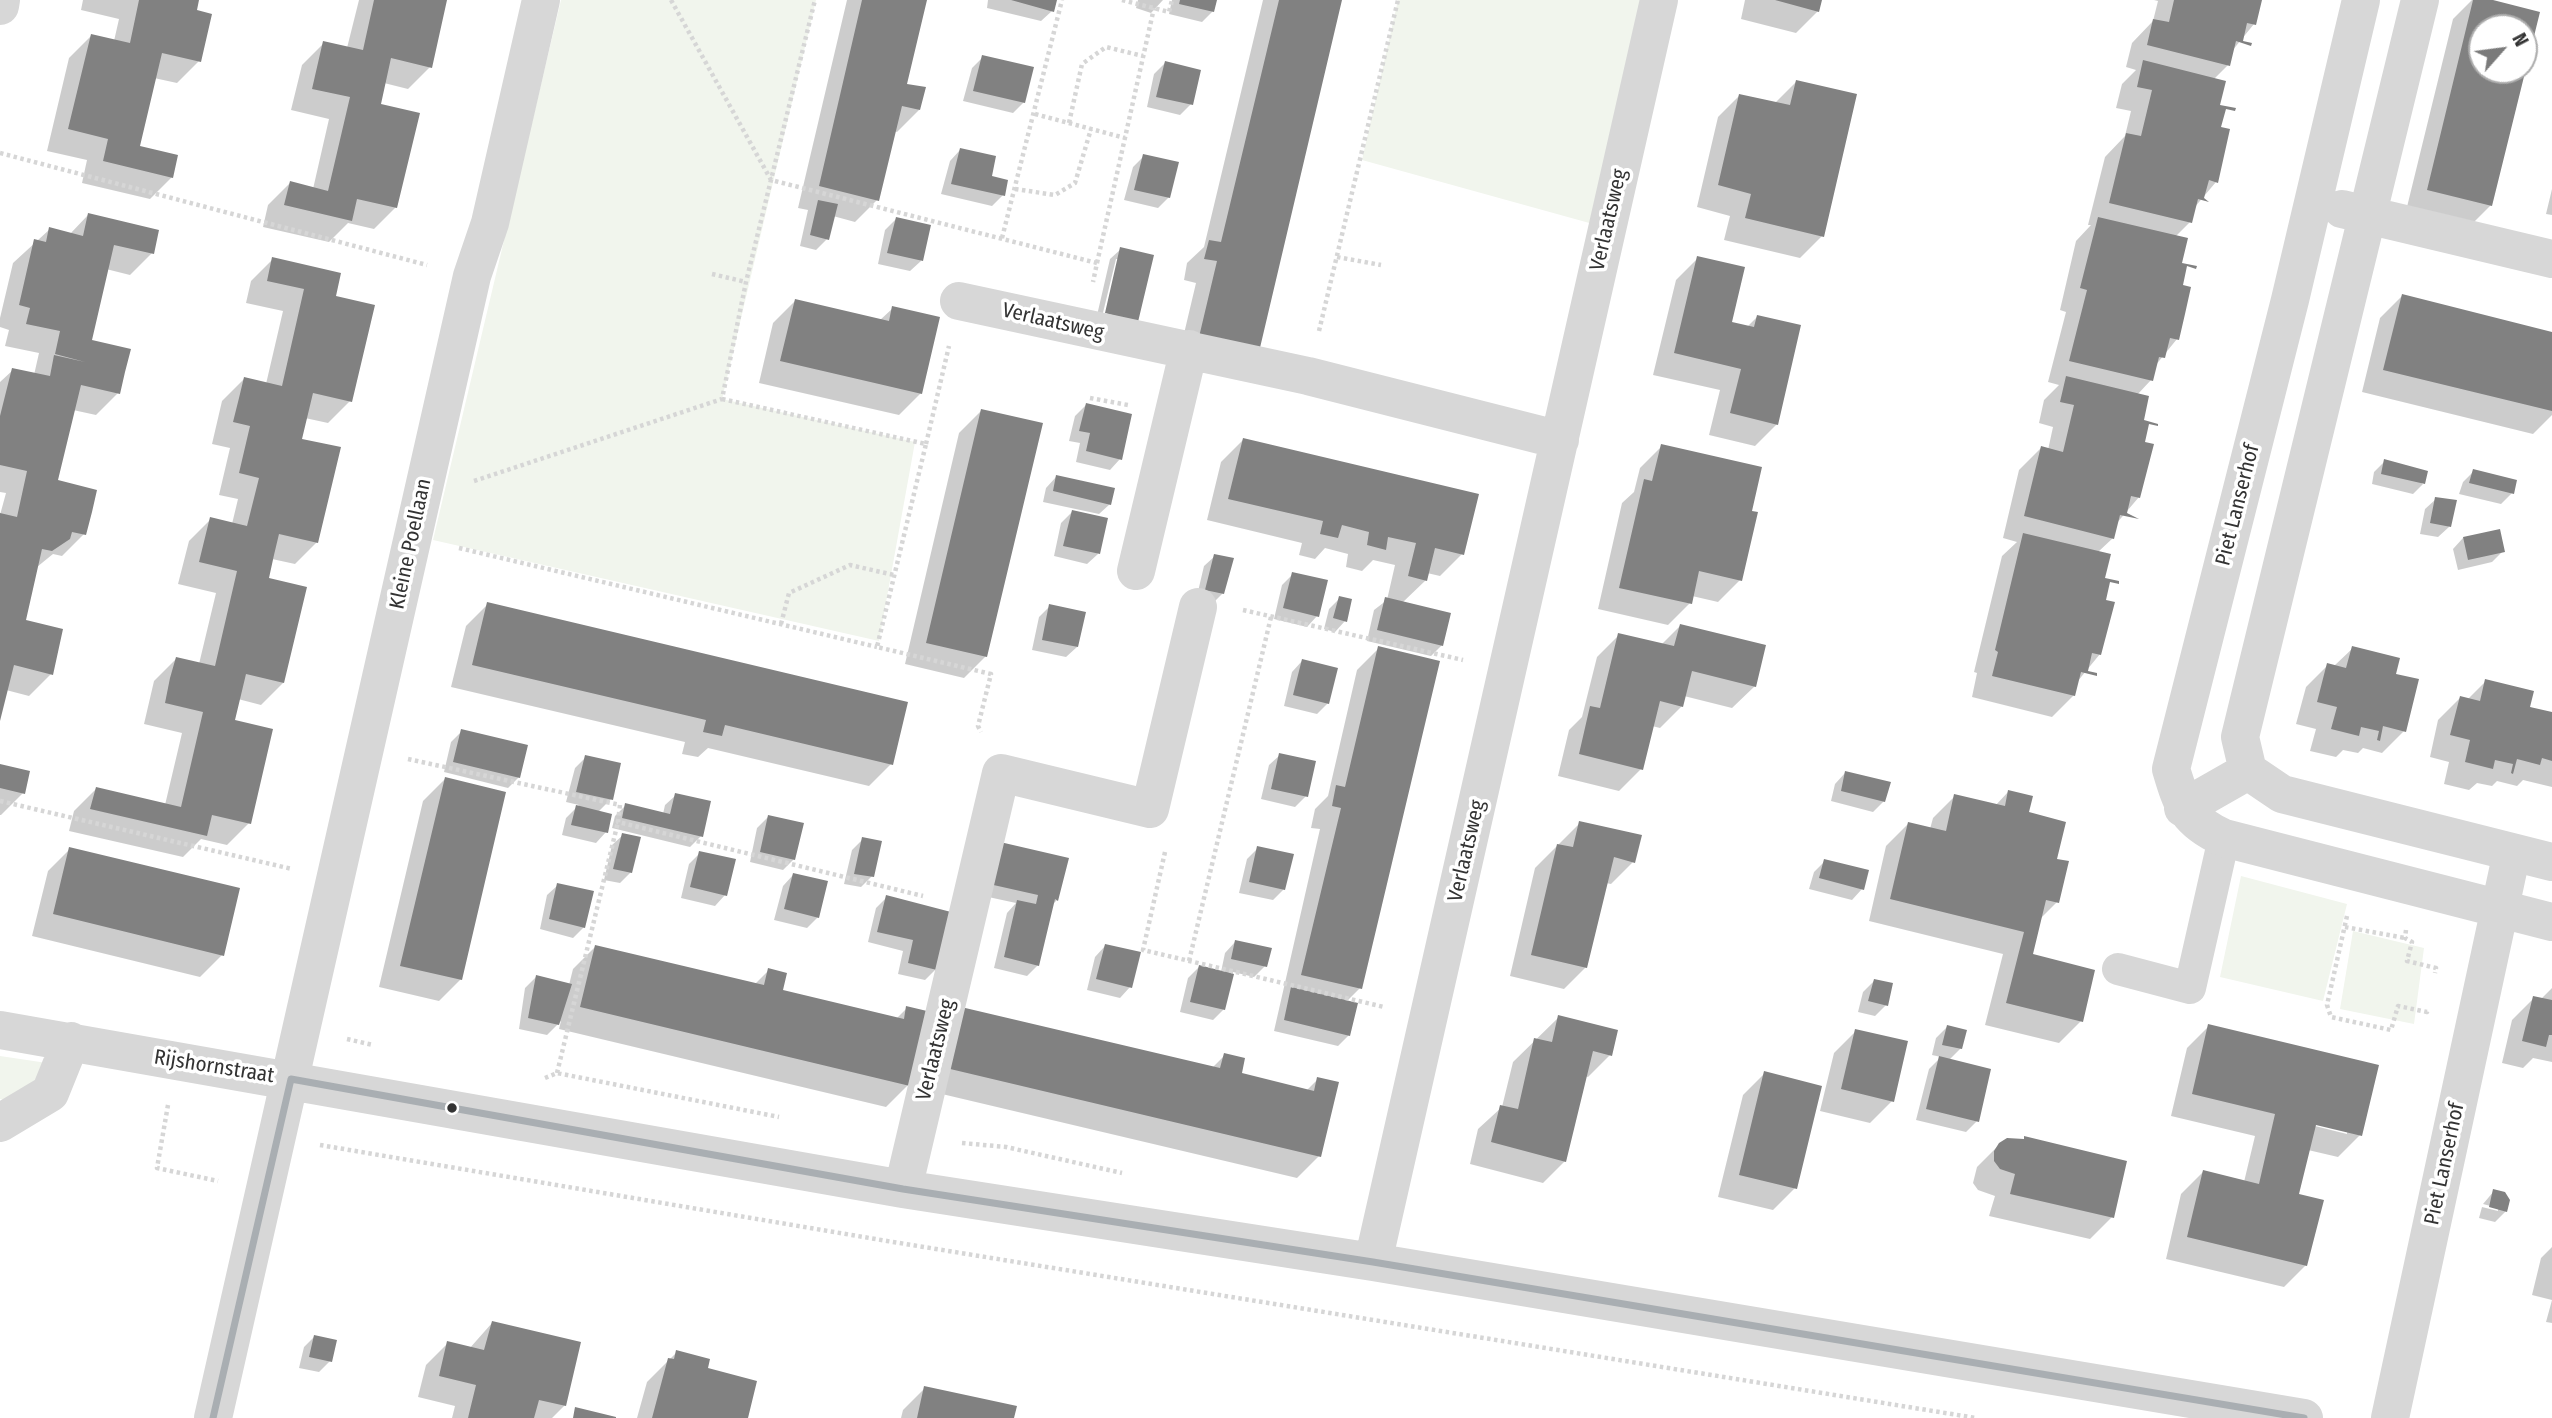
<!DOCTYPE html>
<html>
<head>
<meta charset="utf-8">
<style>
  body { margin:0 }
  #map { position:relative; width:2552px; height:1418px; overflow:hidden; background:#fff; font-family:"Fira Sans Condensed",sans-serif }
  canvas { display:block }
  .north { position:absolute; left:2468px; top:14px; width:70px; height:70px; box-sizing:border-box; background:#fff; border:2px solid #adadad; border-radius:50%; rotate:62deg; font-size:19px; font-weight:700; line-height:28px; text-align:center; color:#333 }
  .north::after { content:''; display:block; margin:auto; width:24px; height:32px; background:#7a7a7a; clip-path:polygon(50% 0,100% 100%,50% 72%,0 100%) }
</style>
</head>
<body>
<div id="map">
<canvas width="2552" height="1418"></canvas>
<div class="north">N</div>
</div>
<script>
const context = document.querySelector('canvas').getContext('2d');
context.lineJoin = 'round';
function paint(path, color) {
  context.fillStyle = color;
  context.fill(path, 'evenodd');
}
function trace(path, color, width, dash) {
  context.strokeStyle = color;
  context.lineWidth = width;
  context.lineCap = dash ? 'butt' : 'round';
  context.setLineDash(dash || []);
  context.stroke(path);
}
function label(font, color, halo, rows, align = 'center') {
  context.font = font + ' "Fira Sans Condensed",sans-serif';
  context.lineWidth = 7;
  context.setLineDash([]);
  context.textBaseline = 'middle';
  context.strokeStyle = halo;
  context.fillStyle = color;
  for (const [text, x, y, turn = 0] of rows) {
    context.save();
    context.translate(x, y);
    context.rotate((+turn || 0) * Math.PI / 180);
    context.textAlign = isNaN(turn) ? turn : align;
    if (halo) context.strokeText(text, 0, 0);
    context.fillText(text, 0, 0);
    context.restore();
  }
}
const green = new Path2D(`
  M561,0H816L722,399L915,442L879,641L433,540Z
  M1398,0H1646L1593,224L1362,160Z
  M2241,876L2347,904L2323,1001L2220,977Z
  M2353,931L2424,948L2414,1024L2340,1009Z
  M0,1056L47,1063L28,1104L0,1099Z`);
const shadow = new Path2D(`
  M83,0H197L195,12L199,61L177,83L154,78L138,148L172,177L150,199L82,183L87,160L47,151L69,58L91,36L114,41L119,19L81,10Z
  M359,0H446L430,67L408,89L384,83L379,105L396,207L374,229L348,223L329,242L263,227L268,205L290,183L313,189L329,119L291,110L302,65L324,43L347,48Z
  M847,0H925L905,85L919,110L897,132L894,131L877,200L855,222L833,216L827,239L816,250L800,246L808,210L798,208Z
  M988,0H1055L1052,11L1041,21L987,8Z
  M1138,0H1163L1151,13L1136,8Z
  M1172,0H1215L1213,11L1202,22L1169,14Z
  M1263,0H1341L1257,351L1178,359L1196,283L1184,280L1187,263L1204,247Z
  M1745,0H1820L1818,11L1796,33L1741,19Z
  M2154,0H2260L2254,24L2232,51L2228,65L2213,80L2219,128L2216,182L2194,208L2190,222L2175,237L2181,286L2177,339L2155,366L2151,380L2137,395L2142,443L2139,497L2116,524L2113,538L2098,552L2104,601L2100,654L2077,682L2074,695L2052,717L1972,697L1977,673L1974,672L2002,556L2017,542L2003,538L2019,470L2041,448L2048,450L2053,427L2039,423L2044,400L2059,385L2048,382L2066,312L2060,310L2076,241L2091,225H2088L2105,157L2125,136L2131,111L2116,108L2122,84L2136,70L2126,67L2132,43L2153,21L2158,1Z
  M2472,0H2485L2538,13L2524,69V28H2482V70H2524L2491,205L2469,227L2406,211L2453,19Z
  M983,57L1024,102L1013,113L963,101L972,68Z
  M1165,63L1191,104L1180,115L1147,107L1154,74Z
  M1797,81L1822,236L1800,258L1724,240L1730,216L1697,207L1718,117L1740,95L1775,103Z
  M960,150L1003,195L992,206L941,194L950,161Z
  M1144,156L1169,197L1158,208L1124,200L1133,167Z
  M2552,189V215L2546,214Z
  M88,215L152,253L130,275L106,269L90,341L118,393L96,415L73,410L56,482L84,534L62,556L53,554L37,567L23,621L51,674L29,696L6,690L0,716V515L6,493L0,492V382L13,370L34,375L39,353L5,346L9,330L0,327V318L13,263L50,229L70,234Z
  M896,219L921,261L910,271L878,264L885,230Z
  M1121,249L1136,321L1095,324L1110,259ZM1116,259H1119L1105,322L1101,321Z
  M1698,258L1730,323L1747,327L1757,317L1777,424L1755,446L1709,435L1720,390L1653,375L1676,280Z
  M273,259L334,297L350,401L328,423L305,418L300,440L317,542L295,564L272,559L267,579L283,683L261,705L238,699L233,721L249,823L227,845L201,839L183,857L69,831L74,811L96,789L165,805L182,733L144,724L154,681L176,659L199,664L216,593L178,584L189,541L211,519L232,524L238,499L219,495L230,448L212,444L222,401L244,379L266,384L283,311L246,303L251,281Z
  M2402,296L2552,333V415L2533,434L2362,392L2380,318Z
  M795,301L879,321L893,308L921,393L899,415L759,383L773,323Z
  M1086,405L1120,459L1110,470L1076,462L1080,443L1069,441L1075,416Z
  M981,411L986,656L964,678L905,664L959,433Z
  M1243,440L1462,554L1440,576L1427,573L1426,580L1402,603L1442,645L1431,656L1367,641L1374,610L1387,600L1395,565L1373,560L1362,571L1346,567L1348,554L1325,548L1315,559L1299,555L1302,543L1207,520L1221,462Z
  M1662,446L1750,512L1740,580L1718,602L1692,596L1690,603L1668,625L1598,609L1622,503L1634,492L1640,468Z
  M2385,461L2423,484L2413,494L2372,484L2374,472Z
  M2474,471L2512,493L2501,504L2459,494L2463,482Z
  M1056,477L1110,504L1099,514L1043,502L1046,488Z
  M2436,499L2449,527L2438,537L2420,534L2425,509Z
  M1072,512L1098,554L1087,564L1054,556L1061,523Z
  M2463,538L2503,551L2492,562L2458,570L2453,549Z
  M1215,556L1223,593L1212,604L1196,600L1204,566Z
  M1293,574L1317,616L1307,627L1274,619L1282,585Z
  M1340,598L1345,621L1335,632L1324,629L1329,609Z
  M488,604L891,764L869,786L708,748L698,757L682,754L685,742L451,687L466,626Z
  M1050,606L1077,647L1066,657L1032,650L1039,617Z
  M1680,626L1755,686L1732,708L1684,696L1682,706L1660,728L1652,726L1641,769L1619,791L1558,776L1569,730L1582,717L1597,657L1619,635L1661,645Z
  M1379,648L1360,988L1346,1002L1349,1035L1338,1046L1274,1031L1320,829L1311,828L1315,809L1328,796L1357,670Z
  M2353,648L2394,675L2404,731L2382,753L2363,748L2358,753L2343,750L2336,757L2310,751L2316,729L2296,724L2306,687L2328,665L2334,666Z
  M1302,661L1328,703L1317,714L1284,706L1292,672Z
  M2486,681L2552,720V787L2523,780L2517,786L2497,781L2492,786L2477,783L2469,790L2444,784L2449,762L2430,757L2438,720L2460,698L2467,700Z
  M462,731L519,777L508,788L444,772L451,742Z
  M1280,755L1306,796L1295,807L1261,799L1269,765Z
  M586,757L611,799L598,812L606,832L596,843L562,835L566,818L579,805L566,802L575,768Z
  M0,766L23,793L1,815H0Z
  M1845,773L1884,801L1873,812L1831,801L1835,784Z
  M445,779L461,979L439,1001L379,987L423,801Z
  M2008,792L2027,814L2055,860L2057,902L2040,919L2031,956L2093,971L2081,1021L2059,1043L1985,1025L2003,954L1869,921L1886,846L1908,824L1930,829L1933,818L1955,796L1995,806Z
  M676,795L701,836L690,847L612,828L615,816L626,805L663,814L665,805Z
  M768,817L794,859L783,870L750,862L757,828Z
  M1580,823L1633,862L1611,884L1606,883L1586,967L1564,989L1510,976L1535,868Z
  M623,835L631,872L620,883L604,880L612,845Z
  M863,839L872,876L861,887L844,884L852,850Z
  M1258,848L1284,889L1273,900L1239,893L1247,859Z
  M70,849L222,955L200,977L32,936L48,871Z
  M700,853L725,895L715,906L681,898L689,864Z
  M990,855L1057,900L1052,905L1038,965L1027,976L994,968L1007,913L1016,903L979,895Z
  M1825,861L1862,889L1852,900L1809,889L1814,872Z
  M793,875L818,917L807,928L774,920L783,886Z
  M558,885L584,927L573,938L540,929L547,895Z
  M887,897L936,969L925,980L898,974L903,951L868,942L876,908Z
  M1235,942L1265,966L1254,977L1233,972L1224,1009L1213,1020L1180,1012L1188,978L1199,967L1221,972L1225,953Z
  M1105,946L1130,987L1120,998L1087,990L1095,957Z
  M595,947L754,985L769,970L781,992L896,1019L907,1008L908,1085L886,1107L559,1029L561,1021L547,1035L519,1029L525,988L536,977L569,985L573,969Z
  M1874,981L1886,1005L1875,1016L1858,1012L1863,992Z
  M2552,988V1062L2533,1058L2523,1068L2502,1063L2512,1020L2534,998L2541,999Z
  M1559,1017L1610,1055L1588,1077L1585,1076L1565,1161L1543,1183L1470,1164L1478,1129L1502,1107L1513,1062Z
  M2209,1026L2360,1135L2338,1157L2308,1150L2297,1195L2306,1265L2284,1287L2166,1259L2181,1194L2203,1172L2244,1182L2255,1136L2171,1116L2187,1048ZM2308,1121L2347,1130V1134L2307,1124Z
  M1947,1027L1961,1048L1949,1060L1977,1121L1966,1132L1916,1120L1929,1069L1941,1057L1932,1055L1936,1038Z
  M940,1031L1212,1068L1225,1055L1239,1074L1306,1091L1318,1079L1319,1156L1297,1178L925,1090Z
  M1856,1031L1892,1101L1870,1123L1820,1111L1834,1053Z
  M1765,1073L1795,1188L1773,1210L1718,1197L1743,1095Z
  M2000,1144L2112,1217L2090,1239L1989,1216L1995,1196L1978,1190L1973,1183L1977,1167Z
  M2494,1191L2506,1211L2495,1222L2479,1218L2482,1207L2498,1211V1208L2483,1204Z
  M2552,1247V1323L2546,1322L2552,1300L2532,1295L2541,1258Z
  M492,1323L565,1405L552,1418H452L455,1406L418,1397L426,1365L448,1343L469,1349Z
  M315,1336L330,1361L319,1372L299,1368L304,1347Z
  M677,1352L706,1369L746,1418H637L647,1382Z
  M925,1388L1012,1418H901L903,1410Z`);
const building = new Path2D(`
  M139,0H199L197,10L212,14L201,62L162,53L140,146L178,155L173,178L103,161L108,139L68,129L91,34L130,43Z
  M374,0H447L432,68L391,58L381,104L420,113L397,208L357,199L352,221L284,205L290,181L328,191L350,97L312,89L323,41L363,50Z
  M862,0H927L907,84L926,87L920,110L902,106L879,201L819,186Z
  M1011,0H1057L1054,12Z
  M1180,0H1217L1214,12L1179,4Z
  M1279,0H1342L1259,352L1199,337L1217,261L1204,259L1209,240L1221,242Z
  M1775,0H1822L1819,12Z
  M2174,0H2262L2256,25L2247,23L2243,41L2252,43L2251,46L2236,41L2230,66L2147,45L2153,19L2169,22Z
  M2473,0H2493L2540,12L2492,206L2427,190ZM2482,28H2524V70H2482Z
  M982,55L1034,67L1025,103L973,91Z
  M2143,60L2226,81L2220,105L2236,108L2235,111L2226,109L2221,127L2230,129L2218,183L2209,180L2204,198L2209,202L2198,199L2192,223L2109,203L2126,133L2141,136L2152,90L2137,87Z
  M1165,61L1201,70L1193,105L1156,97Z
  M1796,80L1857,94L1824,237L1745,218L1751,194L1718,185L1739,94L1790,105Z
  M960,148L996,156L992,176L1008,180L1005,196L951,184Z
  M1143,154L1179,162L1170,198L1134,190Z
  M818,200L838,204L829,240L810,235Z
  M88,213L159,230L154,254L114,245L92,340L131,349L125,372L120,394L81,385L58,480L97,490L92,512L86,535L72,532L70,539L52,551L42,549L26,620L63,629L53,675L14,665L0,721V513L17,517L27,471L0,465V416L12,368L50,376L54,355L85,362L55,354L60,331L26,324L30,308L19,305L34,239L46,242L49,227L83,236Z
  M896,217L931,225L923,261L887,253Z
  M2098,217L2188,238L2182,263L2197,266L2196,269L2187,266L2183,285L2191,287L2185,314L2179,340L2170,338L2165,358L2159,357L2153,381L2069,361L2087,290L2080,288Z
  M1120,247L1154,255L1138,322L1105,313Z
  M1697,256L1745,267L1732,322L1754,327L1757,315L1801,325L1778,425L1730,413L1741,369L1674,353Z
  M272,257L341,273L336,296L375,305L352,402L313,393L302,439L341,447L318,543L279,534L274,555L269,578L307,587L284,683L246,674L241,695L235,720L273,729L251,824L212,815L207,836L90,809L96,787L181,807L203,712L165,703L170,678L176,657L215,666L237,571L199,562L210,517L247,526L259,478L239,473L250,426L233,422L239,398L244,377L282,386L304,289L267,281Z
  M2402,294L2552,332V411L2383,370Z
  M795,299L889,321L892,306L940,317L922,394L780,361Z
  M2066,376L2149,396L2144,420L2158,424V426L2149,424L2145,442L2154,444L2140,498L2131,496L2127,513L2139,519L2120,515L2114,539L2024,516L2041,446L2063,452L2074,405L2060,402Z
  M1086,403L1132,414L1122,460L1086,451L1090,433L1079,431Z
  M981,409L1043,423L987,657L926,643Z
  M1243,438L1479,494L1464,555L1435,548L1427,581L1408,576L1416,543L1388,537L1386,550L1367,545L1369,532L1342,525L1338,538L1320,534L1323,521L1228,499Z
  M1661,444L1762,467L1752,511L1758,512L1742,581L1699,571L1692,604L1619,588L1644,479L1652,481Z
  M2384,459L2428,471L2425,484L2381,474Z
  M2473,469L2517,480L2514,494L2469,483Z
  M1056,475L1115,488L1111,505L1053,491Z
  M2435,497L2457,500L2451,527L2430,523Z
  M1072,510L1108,518L1100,554L1063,546Z
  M2500,529L2505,552L2468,560L2463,537Z
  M2023,533L2111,554L2105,578L2119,581V584L2110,582L2106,600L2115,602L2101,655L2092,653L2088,671L2097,673V676L2081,672L2075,696L1992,676L1998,652L1995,650Z
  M1214,554L1234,558L1224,594L1205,590Z
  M1292,572L1328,580L1319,617L1283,608Z
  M1339,596L1352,599L1347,622L1333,618Z
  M1385,597L1451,613L1443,646L1377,630Z
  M487,602L908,702L893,765L725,725L722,736L703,732L706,720L472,665Z
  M1049,604L1086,612L1078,647L1042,640Z
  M1680,624L1766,645L1756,687L1692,671L1683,707L1660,701L1643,770L1579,754L1590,706L1600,708L1618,633L1674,646Z
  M1378,646L1440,661L1362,989L1301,975L1341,808L1332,806L1336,785L1345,787Z
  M2352,646L2400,658L2396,674L2419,679L2406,732L2383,726L2380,741L2377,740L2379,731L2361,727L2359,736L2331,729L2337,707L2317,702L2327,663L2346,668Z
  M1302,659L1338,668L1329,704L1293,695Z
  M2485,679L2534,691L2530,707L2552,712V761L2542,758L2540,765L2517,759L2513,774L2511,773L2513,764L2495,760L2493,769L2465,762L2470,740L2450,735L2460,696L2480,701Z
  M461,729L528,745L520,778L453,762Z
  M1279,753L1316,761L1308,797L1271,789Z
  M585,755L621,763L613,800L576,792Z
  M0,764L30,771L25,794L0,788Z
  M1845,771L1891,782L1885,802L1841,791Z
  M445,777L506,792L462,980L400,966Z
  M2008,790L2033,796L2029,812L2066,822L2057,859L2069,861L2059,903L2046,900L2033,954L2095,970L2083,1022L2006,1003L2024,932L1890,899L1908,822L1946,831L1954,794L2005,806Z
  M675,793L711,801L703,837L622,818L625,803L670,814Z
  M576,805L612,814L608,833L571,825Z
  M768,815L804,823L795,860L760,852Z
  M1579,821L1642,835L1635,863L1614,857L1587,968L1531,955L1557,844L1573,847Z
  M622,833L641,837L632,873L613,869Z
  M862,837L882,841L874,877L854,874Z
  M1000,842L1069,858L1058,901L1055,899L1039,966L1004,957L1017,900L1036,904L1038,895L989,884Z
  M1257,846L1294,854L1285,890L1249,882Z
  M69,847L240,888L224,956L53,914Z
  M699,851L736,859L727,896L690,887Z
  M1824,859L1869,870L1864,890L1819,878Z
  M793,873L828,881L819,918L784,909Z
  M557,883L594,891L585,928L549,919Z
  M886,895L951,912L937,970L908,963L913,940L877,932Z
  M1235,940L1272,948L1267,967L1231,959Z
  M1105,944L1141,952L1132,988L1096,979Z
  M595,945L764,985L768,968L787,973L783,990L904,1019L906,1006L927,1011L910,1086L580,1007Z
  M1199,965L1234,974L1225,1010L1190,1002Z
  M536,975L572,984L559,1025L528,1018Z
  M1874,979L1893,983L1888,1006L1868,1001Z
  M1291,987L1358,1003L1350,1036L1284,1020Z
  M2533,996L2552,1000V1035H2549L2546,1047L2522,1041Z
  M961,1007L1220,1068L1224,1053L1245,1058L1242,1073L1314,1091L1317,1077L1339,1082L1321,1157L946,1068Z
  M1558,1015L1618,1030L1612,1056L1593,1051L1566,1162L1491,1142L1500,1105L1518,1109L1534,1038L1552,1042Z
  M2208,1024L2379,1065L2362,1136L2316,1125L2299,1194L2324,1200L2307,1266L2187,1237L2203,1170L2259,1184L2275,1114L2192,1094Z
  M1947,1025L1967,1030L1962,1049L1942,1045Z
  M1855,1029L1908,1041L1894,1102L1841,1089Z
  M1939,1056L1991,1069L1979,1122L1926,1109Z
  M1764,1071L1822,1086L1797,1189L1739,1175Z
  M2024,1136L2127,1161L2114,1218L2010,1194L2015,1174L2000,1169L1994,1161V1151L1999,1143L2007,1138L2024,1139Z
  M2493,1189L2505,1192L2510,1200L2507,1212L2489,1207Z
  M492,1321L581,1342L566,1406L539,1400L534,1418H468L476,1385L439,1376L447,1341L484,1350Z
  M314,1335L337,1340L332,1362L309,1357Z
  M676,1350L710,1359L708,1368L757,1381L748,1418H652L668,1358L674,1359Z
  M924,1386L1017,1406L1014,1418H917Z
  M575,1407L616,1417V1418H573Z`);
const path = new Path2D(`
  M671,0L771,180L1097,263L1093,282
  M1122,0L1169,12L1172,0
  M1035,114L1125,138
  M1069,123L1082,64L1106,47L1143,56
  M0,153L427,265
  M1015,189L1055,195L1075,183L1091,129
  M1002,238L1062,0
  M1337,257L1381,265
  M1097,263L1154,8
  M712,274L746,282
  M1319,331L1398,0
  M1090,398L1128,405
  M722,399L926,444L877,647L991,674L978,726L981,732
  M926,444L949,346
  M474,481L722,399L746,282L815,0
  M459,548L877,647
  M1243,610L1463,660
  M781,624L789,593L850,565L894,575
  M408,759L620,805L618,822L923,896
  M0,801L292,869
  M1165,852L1143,950L1384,1007
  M2347,916L2327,1005L2331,1017L2391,1030L2398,1006L2427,1012L2428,1009
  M2345,927L2405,938
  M2406,930L2405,938L2412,942L2407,961L2436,968L2435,973
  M1189,961L1271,617
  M347,1039L373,1045
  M557,1073L618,822
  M545,1078L557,1073L779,1117
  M168,1105L157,1168L218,1181
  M962,1143L1006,1147L1122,1173
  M320,1145L887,1241L1976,1418`);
const lane = new Path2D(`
  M2118,969L2190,988L2224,838`);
const street = new Path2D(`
  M2361,0L2290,300L2171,769C2182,806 2187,821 2224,838L2552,922
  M2420,0L2240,737L2248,771L2282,794L2552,862
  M0,6L1,0
  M2342,209L2552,259
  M959,301L1308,376L1560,440
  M1136,571L1189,349
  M2183,808L2248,771
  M0,1030L903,1189L1373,1262L2304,1418
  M0,1123L50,1093L71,1041
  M903,1189L1001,773L1150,809L1198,607
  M1373,1262L1659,0
  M213,1418L472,276L490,223L541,0
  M2390,1418L2512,852`);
const bus1 = new Path2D(`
  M213,1418L291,1079L903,1189L1373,1262L2304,1418`);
const markers = [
  [452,1108,6,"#333"]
];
const streetNames = [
  ["Verlaatsweg",1609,220,-77],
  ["Verlaatsweg",1053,322,13],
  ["Piet Lanserhof",2238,505,-76],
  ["Kleine Poellaan",411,544,-78],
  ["Verlaatsweg",1467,851,-77],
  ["Verlaatsweg",936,1050,-76],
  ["Rijshornstraat",214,1067,9],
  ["Piet Lanserhof",2445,1164,-78]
];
paint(green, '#f1f5ed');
paint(shadow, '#0003');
paint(building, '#818181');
trace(path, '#d6d6d6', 4.5, [3.5, 3.5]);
trace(lane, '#d7d7d7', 32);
trace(street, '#d7d7d7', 38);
trace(bus1, '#a9aeb2', 7);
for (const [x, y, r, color] of markers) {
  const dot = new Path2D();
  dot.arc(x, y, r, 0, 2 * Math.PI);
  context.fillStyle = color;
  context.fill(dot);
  trace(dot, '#fff', 2.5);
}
label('21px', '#333', '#fff', streetNames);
</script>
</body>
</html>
